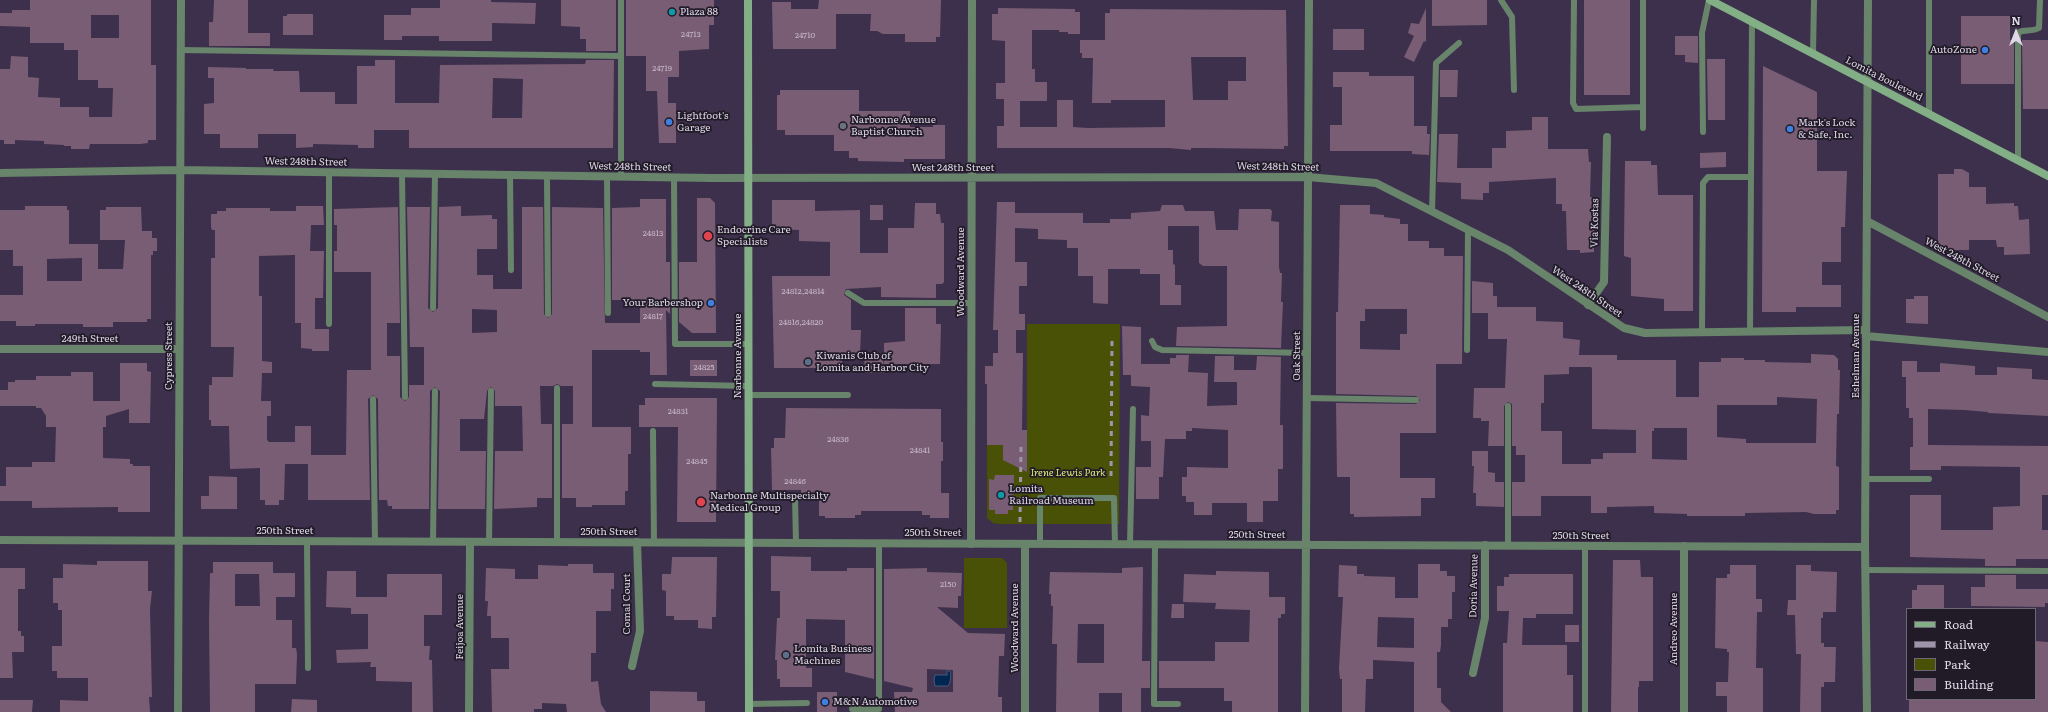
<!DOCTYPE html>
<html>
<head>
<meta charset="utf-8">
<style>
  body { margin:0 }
  #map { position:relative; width:2048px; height:712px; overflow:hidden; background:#3d304c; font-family:Literata,serif }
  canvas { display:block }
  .legend { position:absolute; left:1906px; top:608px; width:130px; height:92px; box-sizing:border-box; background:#211b28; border:1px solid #6d6675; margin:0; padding:5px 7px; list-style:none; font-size:12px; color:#dfd7e8 }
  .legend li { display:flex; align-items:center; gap:8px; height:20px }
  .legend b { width:20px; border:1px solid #6d6675 }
  .north { position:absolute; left:1996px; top:12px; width:40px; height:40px; -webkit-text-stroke:3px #211b28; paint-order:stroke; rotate:0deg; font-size:11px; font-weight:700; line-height:16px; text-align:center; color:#dfd7e8 }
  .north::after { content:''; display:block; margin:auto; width:14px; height:18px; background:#dfd7e8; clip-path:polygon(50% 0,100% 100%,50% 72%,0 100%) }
</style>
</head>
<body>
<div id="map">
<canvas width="2048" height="712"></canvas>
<ul class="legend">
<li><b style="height:5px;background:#82af85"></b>Road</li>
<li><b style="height:5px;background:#9f95aa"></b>Railway</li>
<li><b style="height:11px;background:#495107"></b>Park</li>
<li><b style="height:11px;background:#795d74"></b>Building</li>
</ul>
<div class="north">N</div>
</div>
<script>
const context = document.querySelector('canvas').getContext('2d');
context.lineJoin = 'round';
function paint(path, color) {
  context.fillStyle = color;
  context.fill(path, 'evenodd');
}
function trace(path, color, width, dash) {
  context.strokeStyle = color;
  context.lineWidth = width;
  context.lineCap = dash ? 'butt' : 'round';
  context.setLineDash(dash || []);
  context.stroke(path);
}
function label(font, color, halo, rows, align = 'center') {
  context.font = font + ' Literata,serif';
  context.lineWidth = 3.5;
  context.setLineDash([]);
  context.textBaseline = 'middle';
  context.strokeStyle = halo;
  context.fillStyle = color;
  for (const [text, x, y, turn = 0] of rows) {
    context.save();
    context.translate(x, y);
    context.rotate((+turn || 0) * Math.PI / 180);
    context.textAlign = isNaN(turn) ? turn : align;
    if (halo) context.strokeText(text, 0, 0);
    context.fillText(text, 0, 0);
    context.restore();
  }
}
const green = new Path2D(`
  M1027,324H1120L1119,524H998L993,523L987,518V445H1027Z
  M964,558H1002L1007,563V628H964Z`);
const water = new Path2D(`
  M947,671H950C951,675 951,682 948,686H935L934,680L935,675H947Z`);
const building = new Path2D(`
  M30,0H151V65H156V140H148V143L140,144H90L89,149H71V146H64V145L44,144V141L15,140V144H4V140H0V69H10L11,56L28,57V77L39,78L38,97L60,98V107H89V117H112L113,88H98V80H78V50H64V43H30V27L0,26V13H12V10H30ZM91,15H119V38H91Z
  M214,0H248V33H270V46H209V22H213Z
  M440,0H491V2L536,3L535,24L492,23V41H439V36H402V40H384V15H411V8H440Z
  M561,0H616V51H586V39H580V27L561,26Z
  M626,0H714V25H709V49L679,51V77H668V103H676V143H659L657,91H646V56H626Z
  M819,0H941L940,37H936V42H905V34H883L877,31H870L871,14H836V49H773L772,2H791V9H818Z
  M1432,0H1487V25L1432,26Z
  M1584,0H1630V95H1584Z
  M998,8L1075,9V12H1080V34H1068V32H1059V30H1032V69H1035V82H1047V101H1020V127H1057V100H1073V127L1088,128L1165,127V100H1111V103H1092L1093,58H1082V53H1080V40H1105V13H1110V9L1286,10L1288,146H1284V149L1205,148H1191V150L1169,148H997V126H1004V99H996V83H1005V41L992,40V14H998ZM1191,57H1246V81H1228V100H1193Z
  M1426,8V42L1424,41L1414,62L1404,57L1414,36L1408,33L1411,23L1419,24Z
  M287,14H313V35H283V16H287Z
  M1961,16H2010V40H2014V84H1961Z
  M1333,29H1364V50H1333Z
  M1675,36H1698V63L1685,62V55H1675Z
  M2022,40H2048V109H2023Z
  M1707,59H1725V120H1708Z
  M375,60H395V103H439L440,65L585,64L586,60H614L613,148H409V130H374V148H358V145L313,144V147L296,148V134H258V148H220V134H204V104L214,103V78H208V67L246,68V69H274L273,71H299L300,92H335V104H357V66H375ZM493,78L523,79L522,118H492Z
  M1763,66L1817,92V171H1847L1845,227H1841V262H1822V285H1841V307H1796V312H1762Z
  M1440,70H1458L1457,97H1440Z
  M1333,72H1369V76H1414V126H1427V134H1430L1429,155L1412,154V151H1330V125H1342V87H1333Z
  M780,90H859V111H910V127H933V125H945V159H904V162L858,161V158H849V151H834V135H785V130H777V95H780Z
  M1532,117H1548V149H1588L1589,162H1591L1590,197H1592V224H1594V252L1580,253V250H1567L1566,211H1562V204H1556V178L1489,182V193H1483V200L1461,199V183L1437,182L1439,134H1458L1457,168H1492V148H1506V131L1532,130Z
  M1726,152V167L1700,168V153Z
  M1625,161H1651V165H1657L1658,195H1693V311H1664V299L1631,296V258L1624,256V243Z
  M1954,169H1962L1969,173V187H1986V204L2014,203V206H2018L2019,220L2029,219L2030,254L2004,255V247H1997L1996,240H1969V250H1938V174H1954Z
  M697,198H710L715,203L716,333H692L679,322V262H697Z
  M640,199H666V262H670V314L666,310L667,375H650V352H640V350H592V427H631V454H628V491H625V505H592V507H576V498H562V424H573V386H561L557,384L553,386H540L541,424H552V498H537V507L494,509L495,451H523L522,406H495V391L491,387L487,391L484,419H460V451H486L485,509H438L440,391L435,387L430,391L429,509H392V506H388L387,500H379L378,399L373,395L368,399L370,500H308V464H285L284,500H279V505H265V500H260V468L230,469L229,426H211V420H209V385H212V377H233L234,347H211V258H215V230H212L211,227V214H217V211H226V208H270V211H296V206H323L324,225H311L310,251H324L323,298H315V329H329V351H312V349L301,348V323H295V255L259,256V296H262V361L272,362V373H262L261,401H271V416H267V440L269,442H295V426H311V455H346L347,370H371V272H334V251H337V225H334V209L398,207L400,323H387V356H400V397L405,401L409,397V385H424V347H410L407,207H430L428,308L433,312L438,308L439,207L461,206V216L492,215V219H497V249H477V275H493V289H522V207H543L544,314L548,318L552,314V207L603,208L605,323H640V300H612V208L640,207ZM472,309L497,310V332L472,333Z
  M772,200H815V211L860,210V253H888V228H914L915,203H936V214H940L941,223H944V282L942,284H936V298L881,297V287L846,289L844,295L851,300V330H861L860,355H842V368H774L772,276H830V242L799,241V230L772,229Z
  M997,202H1015V213H1083V223H1110V219H1131V213L1160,211L1162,205H1183L1185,211H1214L1216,230H1238L1239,209H1270L1272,211L1271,221L1279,222V267L1280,273H1282L1281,302H1283L1281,348L1176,346L1177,327L1227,326V266H1203L1199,263V226H1168V250H1173V264L1175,265V285H1181V305H1160V274H1140V269H1108V304L1093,303V276H1078V248H1067V240L1038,239V229L1015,228V262H1027V286H1019V314H1025V330H1016V353H1023L1022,430H1027V472L1003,460V445H987V384H985V366H993V353H998V330H993Z
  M870,205H883V220H870Z
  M1340,205H1370V214L1384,215V217L1400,219V224H1408V241H1429V248H1444V256H1463L1462,364H1436V433H1400V478H1435V498H1421V516L1354,517V514H1350V477H1337L1336,403L1416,404L1420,400L1416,396L1336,394V312H1338ZM1365,309H1407V334H1400V350L1360,349V321H1365Z
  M25,206H67V210H69V244H98V269H123L125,240H100V210H106V207H141L142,231H152V238H157V251H153V255H151V319H147V322H113V327H83V324H35V326H16V321H0V295H23V266H13V250H0V210H25ZM82,258V281H47V259Z
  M1472,281L1493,283V296H1497V307H1536V321L1563,322V338L1580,340L1579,355H1617V360H1676V397H1699V362H1721V358H1744V360H1765V362L1811,363V354L1834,355L1838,359V370H1840L1839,414H1837L1836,466L1839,467V510H1836V514H1814L1806,512L1745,513V516H1687V514L1654,513V506L1607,507V513H1591V496H1541V516H1512V482H1525V455H1516V446H1512V404L1508,402L1504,406V446H1488L1489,421H1481V418H1473L1474,388H1505L1507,339H1488V313H1472ZM1569,367H1591L1592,369V429L1636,430V453H1603V459H1591V464H1562V431H1541V403H1544V375L1569,374ZM1777,397L1817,399L1816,443H1746V439L1717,437V405H1777ZM1654,428H1687V460L1652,459V431H1654Z
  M1914,296H1928V324L1906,323V299H1914Z
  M905,308H936V324H941L940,364H884V343L905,341Z
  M1122,326L1141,327V364H1170V358H1176V355H1189L1188,372L1208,373L1207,406L1237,405V382H1214L1215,356H1234V370H1256L1257,356L1281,357L1280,425H1283V469H1278V501H1263V522H1247V503H1212V515H1194V502H1186V496H1182V477H1187V467L1228,468V430L1192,428V431H1186V439H1165L1163,477H1159V499H1136V467H1151V441H1141V415L1149,416L1150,387L1131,386V375H1123Z
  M864,355H883L884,373H865Z
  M690,360H717V376H690Z
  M1902,361H1917V372H1940V363L1975,366V375H1997V367L2032,369V379L2048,380V416L1988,413V412L1964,410L1928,409V445L2048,446V495H2042V530H2048V559H2016V566H1985V559L1910,557V495H1941V530H1993V507L2020,506V467L1941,466V470H1910V447H1913V418H1909V408H1906V377H1902Z
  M120,363H147V371L151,372L150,423H129V409L106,416V427H103V458L130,459V464H133V466H150V512H118V507L32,508V501H0V486H6V467H32V462H55L56,427H46V416L41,408H36V406H0V390H8V382H15V380H36V376H71V372H93V401H120Z
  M645,398H717L716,522H677L678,427H639V405H645Z
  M786,408L941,409V442H943V461H941V493H949V518H930V515H922V511H861V515H855V518H825V516H819V500H810V493H801V490H772L771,448H774V438H785Z
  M1472,451H1488V472L1495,473V482H1504V507L1476,506V493H1473L1474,466H1472Z
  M995,475H1014L1013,510H1008V514H995V510H989V479L994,480Z
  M209,476L237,477V509H201V496H209Z
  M771,556L811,557V571H847V568H874V679L845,672V620L806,619V668H812V687H780V679H777V660H775L777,618H780V591H771Z
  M672,557H717L716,617H712V629L698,628V620H674V616H666V591L662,590V574H671Z
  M1613,560H1640L1641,577H1653V681H1639V687H1638V712H1611Z
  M97,561H148V591H152L150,609L152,697H149L150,712H60V700L88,701V678H57V671H52V646H62V610H58V603H53V578H63V564L97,565Z
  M213,562H273V573H295V597H276V620H292V648H296L297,654L296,684H255V712H210L209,622L210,573H213ZM235,574H259L260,606H235Z
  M568,564H593V573H614V589H611V611H596V653H591V682L598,681L601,704L606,712H567L566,704L542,703V709H534V712H492L491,669H509V638H491V616H487L488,601H485L486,568L515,569V579H538V565L568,566Z
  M1418,564H1440V571H1447V576H1455V592H1452V619H1448V627H1441V645L1440,652H1437V688H1441V702L1451,712H1414V662L1373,660V679H1366L1365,712H1342V679H1340L1339,669L1343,597H1338L1339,565L1357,566V574H1364V576L1395,577V598H1418ZM1378,617L1414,618V648L1377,647Z
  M1730,565H1756V599H1762V612H1757L1756,668H1763V712H1727V696H1716V682H1728L1729,652H1727V649L1715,648L1716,578H1727V574H1730Z
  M1796,565H1811V571L1837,572L1836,612H1823V618H1821V643H1824V647H1836L1835,682H1824V687H1821V712H1800L1801,654H1796L1795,615H1787L1788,600H1796Z
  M1143,567L1142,661H1150V688H1141V712H1122V693H1099V712H1056L1057,644H1052L1053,606H1051V594H1049L1050,572L1122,573V568ZM1078,624H1104V663H1077Z
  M0,568H25V589H18V631H21V636H24V652H12L13,678H0Z
  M927,568V572L962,573L961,596H958V608L937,607L968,633L1005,634L1004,656H999L998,697H1002V712H895L894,692H912L913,688L884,681V569ZM927,669L953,670V692H927Z
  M327,571H356V597H387V574H442V615H424V646H430L429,660H432L433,712H412V682L376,681V667H370L371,662L337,663L336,650L368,649V614H351V608L326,607Z
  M1216,571L1269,572V597H1285V614H1281V618H1278V712H1232V701H1224V688H1159V661H1215V642H1249L1250,610L1215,609L1216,603L1183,602L1184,574L1216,575Z
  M1509,574H1573V614H1536V618H1523L1522,645H1567V675H1573V712H1503V643H1507L1509,611H1497V586H1504V577H1509Z
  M1985,575H2016V589H2048V603H2045V607L1971,606V587H1985Z
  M1917,585H1944V609H1912V590H1917Z
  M1172,604H1184V618H1171Z
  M1565,625H1579V642H1565Z
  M2035,641L2048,642V712H1909V699H2035Z
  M650,691L697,692V701H705V712H650Z
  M817,692H837V712H817Z
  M292,699L317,700V712H291Z
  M0,700H33L32,712H0Z`);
const service = new Path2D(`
  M621,0V177
  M1501,0L1512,17L1514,90
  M1574,0L1573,103L1576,109L1643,107
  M1643,0V128
  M1929,0V113
  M180,50L620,56
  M1813,53L1814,0
  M1703,132L1702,33L1709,0
  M2018,159V35L2019,32C2025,29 2032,32 2039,28L2040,0
  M402,174L405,397
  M510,175L511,270
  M547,176L548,314
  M607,177L608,313
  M674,178L675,344H748
  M1432,212L1436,63L1459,43
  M848,293L864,303H971
  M433,308L435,174
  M329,324V172
  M1702,332L1703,183L1708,177H1751
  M1750,332L1752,21
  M1152,341L1155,347L1162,350L1307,353
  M1467,350L1468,230
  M655,384L748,386
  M748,395H848
  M1307,398L1416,400
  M373,399L375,542
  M1508,406V545
  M653,431L654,542
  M1865,479H1929
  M795,497L796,543
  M307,541L308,668
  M433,542L435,391
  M489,542L491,391
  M557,542V388
  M1040,544V498H1114L1115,544
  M1130,544L1133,409
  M1155,544L1154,704H1178
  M1865,570L2048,571
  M749,704L807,703
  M852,709H879V543
  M1585,712V546`);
const minor = new Path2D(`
  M0,173L180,170L712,178L1308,177L1376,183L1508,250L1624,328L1645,333L1866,330
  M1867,221L2048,317
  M1588,305L1604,282L1607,137
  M1866,336L2048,352
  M0,349H179
  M971,544L972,0
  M632,666L640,631L637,542
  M1473,673L1485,618V545
  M178,712L181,0
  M469,712L470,542
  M1025,712V544
  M1684,712V546`);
const tertiary = new Path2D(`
  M0,540L1865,547
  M1305,712L1309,0
  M1867,712L1865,547L1868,0`);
const secondary = new Path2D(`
  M748,0L749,712
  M1710,0L2048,176`);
const rail = new Path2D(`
  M1111,476L1112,339
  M1020,522L1021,447`);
const markers = [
  [672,12,4,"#0f9aa8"],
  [1985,50,4,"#3f7fe0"],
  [669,122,4,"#3f7fe0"],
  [843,126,4,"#6b7280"],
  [1790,129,4,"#3f7fe0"],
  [708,236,5,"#e0444e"],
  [711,303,4,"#3f7fe0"],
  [808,362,4,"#5c6f8a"],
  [1001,495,4,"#0f9aa8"],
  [701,502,5,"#e0444e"],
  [786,655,4,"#5c6f8a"],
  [825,702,4,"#3f7fe0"]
];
const numberNames = [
  ["24713",691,35],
  ["24710",805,36],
  ["24719",662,69],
  ["24813",653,234],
  ["24812,24814",803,292],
  ["24817",653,317],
  ["24816,24820",801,323],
  ["24825",704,368],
  ["24831",678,412],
  ["24836",838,440],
  ["24841",920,451],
  ["24845",697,462],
  ["24846",795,482],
  ["2150",948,585]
];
const poiNames = [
  ["Plaza 88",680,12],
  ["AutoZone",1977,50,"right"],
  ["Lightfoot's",677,116],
  ["Garage",677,128],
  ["Narbonne Avenue",851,120],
  ["Baptist Church",851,132],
  ["Mark's Lock",1798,123],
  ["& Safe, Inc.",1798,135],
  ["Endocrine Care",717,230],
  ["Specialists",717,242],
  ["Your Barbershop",703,303,"right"],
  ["Kiwanis Club of",816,356],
  ["Lomita and Harbor City",816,368],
  ["Lomita",1009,489],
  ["Railroad Museum",1009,501],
  ["Narbonne Multispecialty",710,496],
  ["Medical Group",710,508],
  ["Lomita Business",794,649],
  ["Machines",794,661],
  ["M&N Automotive",833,702]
];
const streetNames = [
  ["Lomita Boulevard",1884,79,27],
  ["West 248th Street",306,162,1],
  ["West 248th Street",630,167,1],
  ["West 248th Street",1278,167,1],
  ["West 248th Street",953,168],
  ["Via Kostas",1595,223,-89],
  ["West 248th Street",1962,260,28],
  ["Woodward Avenue",961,272,-90],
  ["West 248th Street",1587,292,34],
  ["249th Street",90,339],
  ["Cypress Street",169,356,-90],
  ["Narbonne Avenue",738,356,-90],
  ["Oak Street",1297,356,-90],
  ["Eshelman Avenue",1856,356,-90],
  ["250th Street",285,531],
  ["250th Street",609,532],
  ["250th Street",933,533],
  ["250th Street",1257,535],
  ["250th Street",1581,536],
  ["Doria Avenue",1474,586,-89],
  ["Comal Court",627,604,-90],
  ["Feijoa Avenue",460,627,-90],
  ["Woodward Avenue",1015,628,-90],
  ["Andreo Avenue",1674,629,-90]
];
const parkNames = [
  ["Irene Lewis Park",1068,473]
];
paint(green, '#495107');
paint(water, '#002651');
trace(water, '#435b7e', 1);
paint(building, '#795d74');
trace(service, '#68846a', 6);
trace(minor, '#68846a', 8);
trace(tertiary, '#68846a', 8);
trace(secondary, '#82af85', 8);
trace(rail, '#9f95aa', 3, [5, 5]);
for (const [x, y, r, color] of markers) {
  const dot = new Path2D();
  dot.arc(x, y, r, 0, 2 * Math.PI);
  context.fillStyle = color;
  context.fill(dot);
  trace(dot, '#211b28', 1.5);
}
label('8px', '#c6b8cb', null, numberNames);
label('10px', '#dfd7e8', '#211b28', poiNames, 'left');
label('10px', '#dfd7e8', '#211b28', streetNames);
label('italic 10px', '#dced78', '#211b28', parkNames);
</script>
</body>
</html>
